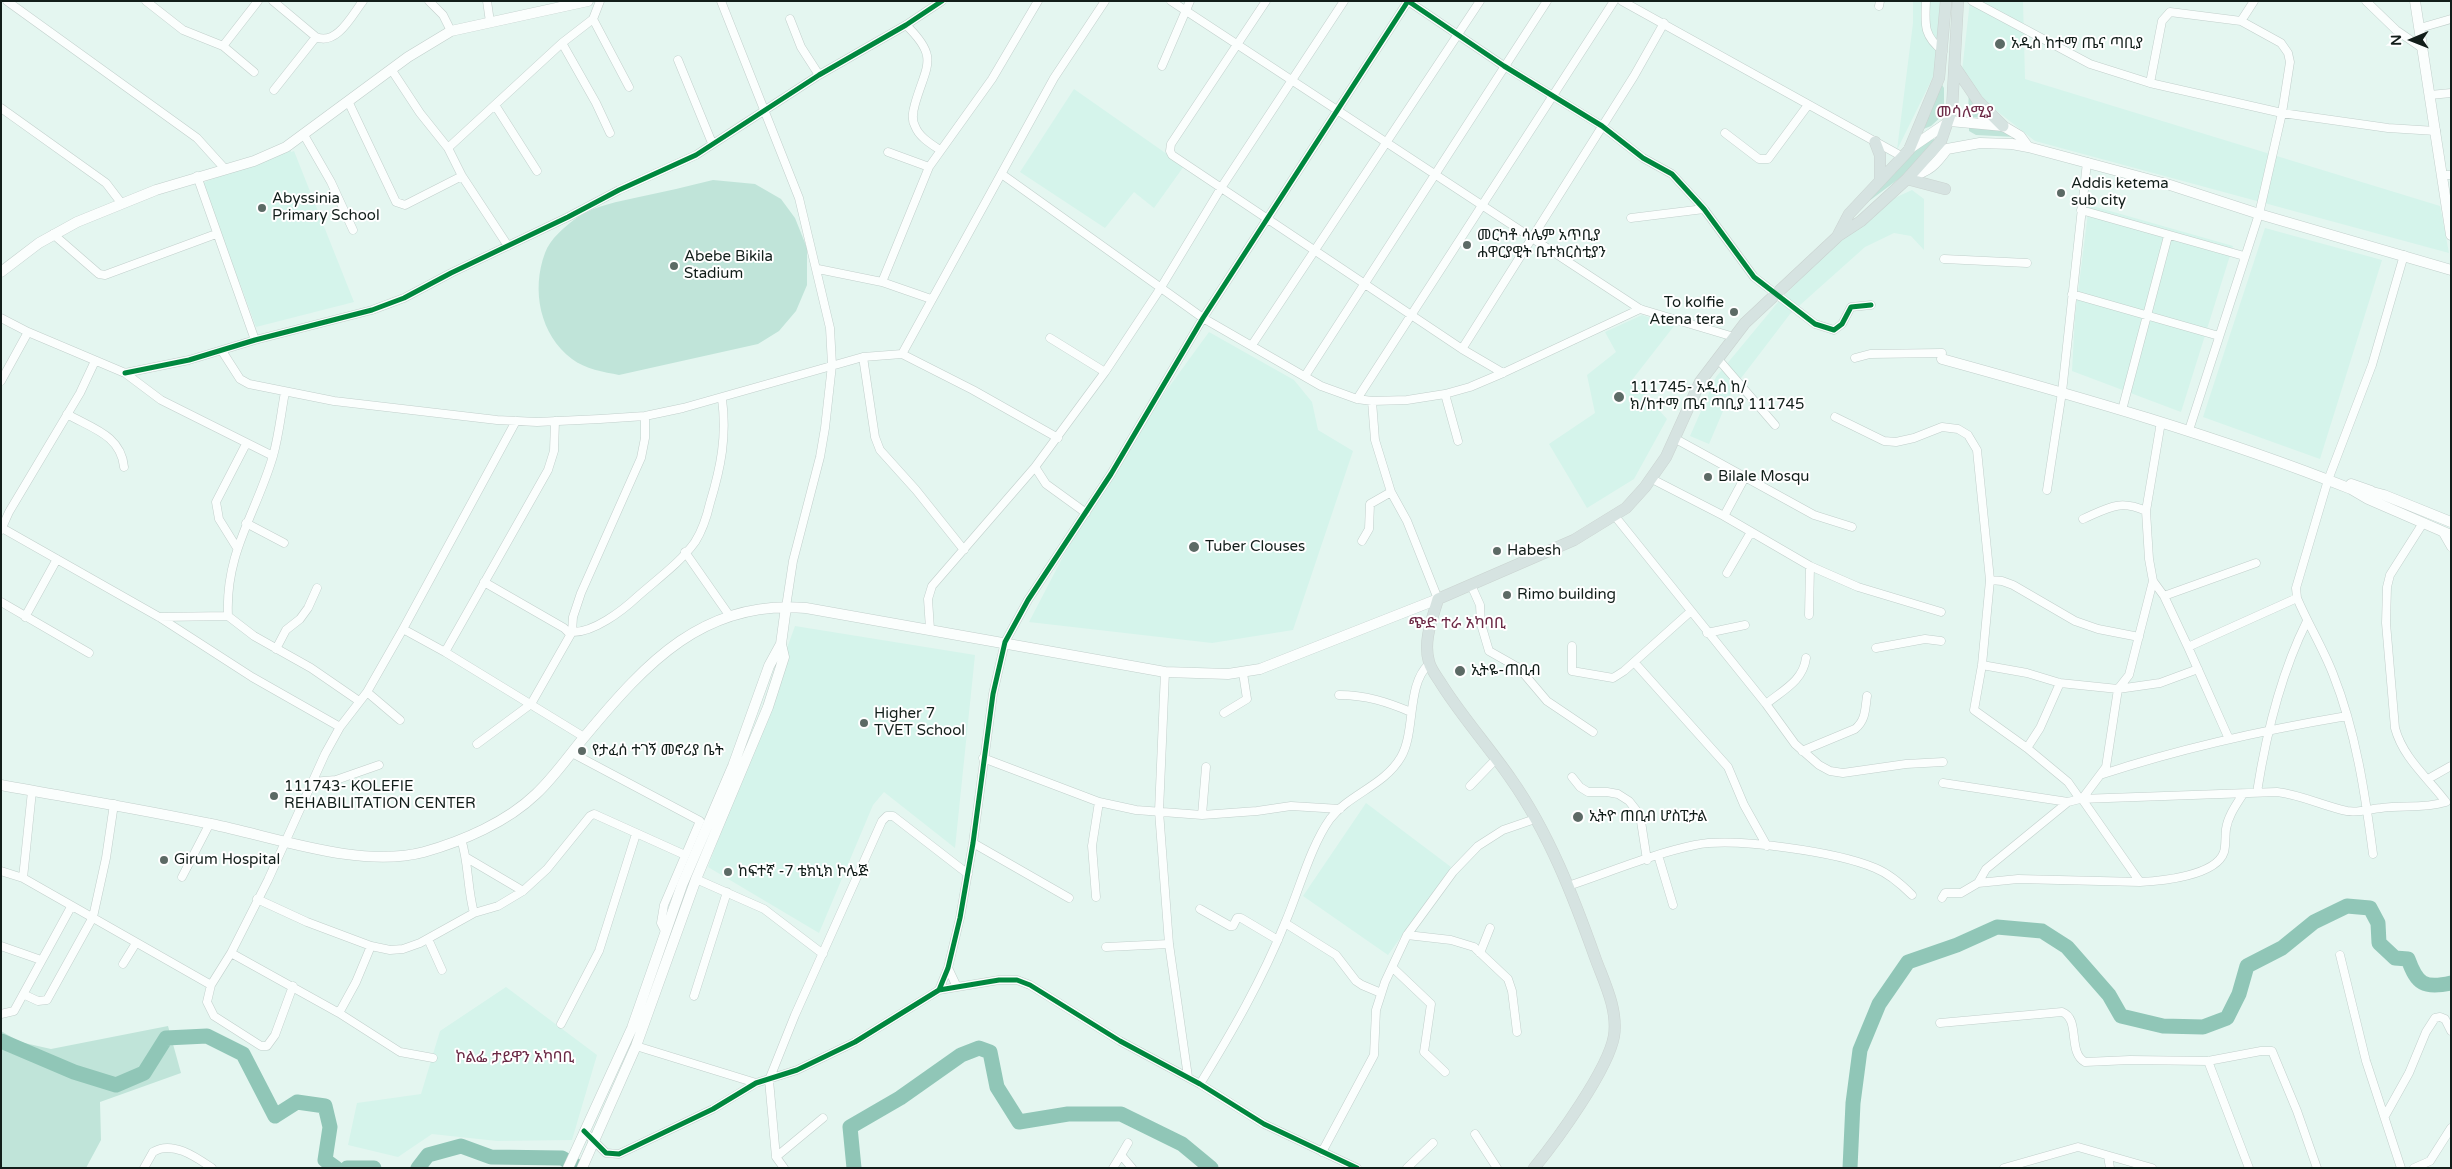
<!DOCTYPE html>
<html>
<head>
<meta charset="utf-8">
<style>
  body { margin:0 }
  #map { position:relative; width:2452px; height:1169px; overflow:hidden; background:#e4f6f0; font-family:"Varela Round",sans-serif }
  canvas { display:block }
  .frame { position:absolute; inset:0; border:2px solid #121e1a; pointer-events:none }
  .north { position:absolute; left:2387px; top:15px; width:50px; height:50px; -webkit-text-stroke:4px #fff; paint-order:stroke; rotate:269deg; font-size:14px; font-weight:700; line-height:20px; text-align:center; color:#121e1a }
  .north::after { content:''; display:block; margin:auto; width:18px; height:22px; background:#121e1a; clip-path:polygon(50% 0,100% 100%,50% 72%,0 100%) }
</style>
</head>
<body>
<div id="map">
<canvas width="2452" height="1169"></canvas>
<div class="frame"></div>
<div class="north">N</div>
</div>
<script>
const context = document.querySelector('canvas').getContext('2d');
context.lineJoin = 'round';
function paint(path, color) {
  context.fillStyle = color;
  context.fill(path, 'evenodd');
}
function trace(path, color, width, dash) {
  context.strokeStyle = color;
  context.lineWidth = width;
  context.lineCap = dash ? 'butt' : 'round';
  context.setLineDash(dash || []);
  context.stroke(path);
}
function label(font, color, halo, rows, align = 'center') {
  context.font = font + ' "Varela Round","Noto Sans Ethiopic",sans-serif';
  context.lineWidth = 4;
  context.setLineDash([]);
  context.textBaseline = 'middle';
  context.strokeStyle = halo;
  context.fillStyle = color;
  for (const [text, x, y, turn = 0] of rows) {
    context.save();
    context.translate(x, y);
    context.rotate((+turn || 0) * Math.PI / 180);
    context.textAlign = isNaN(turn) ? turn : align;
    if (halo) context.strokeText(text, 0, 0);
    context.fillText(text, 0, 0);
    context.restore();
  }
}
const built = new Path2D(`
  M1913,1H1941L1937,69L1897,150L1913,23Z
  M1970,1H2023L2025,79L2440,206L2449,253L2035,141L1988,104L1962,71Z
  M1074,89L1184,166L1154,208L1134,192L1105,228L1020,172Z
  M290,148L291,152L294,151L354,302L256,327L239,281L236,282L200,184Z
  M1912,190L1924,199V250L1911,236L1894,233L1865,247L1790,314L1732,390L1709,444L1690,436L1716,377L1779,301L1868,210Z
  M2089,205L2233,246L2181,412L2072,371L2075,316Z
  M2265,228L2382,260L2320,459L2203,417Z
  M1642,315L1674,326L1632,380L1667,419L1634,479L1587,508L1549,444L1595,413L1587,375L1616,352L1605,332Z
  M1209,332L1294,380L1312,402L1318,430L1353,451L1293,630L1212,643L1029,622L1107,472Z
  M795,626L975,655L955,848L884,792L873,805L819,933L708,867Z
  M1366,803L1451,867L1388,955L1303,896Z
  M506,987L597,1055L572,1140L497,1141L432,1134L398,1157L348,1145L357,1103L421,1094L440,1031Z`);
const green = new Path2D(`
  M1941,83L1944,88V114L1931,126L1921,130Z
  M1969,89L1991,119L1973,117L1968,113Z
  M1991,126L2015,137L1976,135L1969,131V127Z
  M1934,139L1938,143L1900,178L1861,207C1875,191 1915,143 1934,139Z
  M713,180L755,184L781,199L795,218L807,248V285L796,311L779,331L758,344L619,375C604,372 585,369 572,359C540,335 531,290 545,253C550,239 565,226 578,217C596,205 618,202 639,197C664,192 688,186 713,180Z
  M168,1026L181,1073L100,1102L101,1140L86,1168H1V1031L20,1042L51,1049Z`);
const river = new Path2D(`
  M1,1041L74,1072L116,1085L144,1073L166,1038L207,1036L243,1054L275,1116L297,1102L325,1106L330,1127L325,1160L336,1168
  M347,1168H374
  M418,1168L428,1155L461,1146L491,1157L562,1158L580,1168
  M854,1168L850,1127L900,1098L961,1055L979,1048L990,1052L997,1087L1019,1122L1068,1114H1121L1182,1144L1211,1168
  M1850,1168L1853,1103L1860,1050L1879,1004L1908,962L1957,945L1997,927L2042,931L2067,947L2109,995L2121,1016L2163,1026L2203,1027L2227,1018L2239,994L2247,966L2282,948L2314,922L2347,906L2370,908L2378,923L2379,943L2395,958L2408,959C2417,984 2424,989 2451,983`);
const street = new Path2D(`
  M7,1L197,138L225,169
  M146,1L183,30L223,46L254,72
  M273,1L316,37C337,46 352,15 363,1
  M429,1L443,15L451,31
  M487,1L490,22
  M721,1L799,198L830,328L832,365L825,428L820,457L793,561L786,607
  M1171,1L1640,309L1734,337
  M1266,1L1171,144L1170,151L1172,155L1462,349L1503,373
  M1622,1L1903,157
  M1926,1C1925,24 1923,36 1943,51
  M1972,1L2090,64L2150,83L2282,113L2388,128L2436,131
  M2366,1L2396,30L2422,48
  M1879,6L1880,1
  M593,19L629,87
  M790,19L801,47L819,75
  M2241,21L2254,1
  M906,25C940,58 926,65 915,104C913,111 911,119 915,126C919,137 931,144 940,150
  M2420,28L2451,19
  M562,43L596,103L610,133
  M223,46L258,1
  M678,60L712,143
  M1162,66L1190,1
  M391,69L420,113L448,148L462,176L508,246
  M2150,83L2162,21L2170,12L2241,21L2281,43L2288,53L2290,62L2282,113L2259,214L2189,430
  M274,90L316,37
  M2430,95L2451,93
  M348,101L396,202L405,205L462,176
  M495,105L537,171
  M1,108L106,183L122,204
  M1725,133L1759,159H1768L1808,105
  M304,135L331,182L353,230
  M448,148L562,43L593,19L600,1
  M888,152L929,167
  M1003,175L1203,318L1321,386L1357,399L1372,401L1407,400L1445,394L1470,387L1503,373L1640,309
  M2443,175H2451
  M197,176L255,340
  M2081,210L2244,256
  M1631,218L1704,209
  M53,234L99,274L105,275L216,234
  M1944,259L2027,263
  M818,269L882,282L931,299
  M882,282L929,167L992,79L1038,1
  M2072,294L2219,336
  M1,318L28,332L125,373L161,400L273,456
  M1050,338L1105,372
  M1252,345L1480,1
  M1462,349L1634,76L1664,23
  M222,351L240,379L249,384L334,401L497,420L537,422L600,419L645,416L683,408L863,357L902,354L973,390L1058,438
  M902,354L1054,78L1105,1
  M863,357L875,437L880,450L916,490L964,550
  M1855,358L1870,354L1942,353
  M1718,359L1775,425
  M125,373L189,360L255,340L372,310L404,298L451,273L568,217L619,190L696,155L819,75L906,25L942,1
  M1305,376L1547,1
  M1,381L28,332
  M1445,394L1458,441
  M1357,399L1614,1
  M1372,401L1375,440L1391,492L1407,521L1438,599
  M2122,410L2168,236
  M67,414C91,428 121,435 124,467
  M1835,417L1884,441L1896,442L1914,438L1942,427L1958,429L1968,435L1977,450L1990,580L1982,665L1974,710L2027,748L2068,782L2080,799
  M2161,422L2146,511L2149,559L2153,581L2164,596L2188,647L2229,739
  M1674,438L1814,515L1852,527
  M1035,467L1046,484L1086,513
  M1652,479L1724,516L1810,566L1858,587L1941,612
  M2047,490L2062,392L2087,162
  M1614,515L1766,704L1795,744L1819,765L1830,771L1843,773L1906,764L1943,762
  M1724,516L1745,477
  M2083,519C2108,508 2119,499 2146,511
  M246,523L284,543
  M2,528L159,617L252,677L340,727
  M1,530L9,512L80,393L95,361
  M2443,533L2451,547
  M1362,541L1369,529L1370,504L1391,492
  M237,548L219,519L216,502L246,444
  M685,552L729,615
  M1727,573L1751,532
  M1990,580L2002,581L2013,585L2075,621L2098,629L2139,637
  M484,582L564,628L570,634
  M1471,585L1480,605L1481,624L1489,651L1519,668L1547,701L1593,732
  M2164,596L2256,563
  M1,602L89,653
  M1809,615L1810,566
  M228,616C225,552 256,514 273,456C279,435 281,413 285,392
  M25,617L57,559
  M159,617L228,616L254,636L311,668L359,701
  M403,629L445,652L584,737
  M930,629L928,599L932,586L1035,467L1105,372L1160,289L1221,188L1344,1
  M572,632C593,633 622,611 637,597C656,580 680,563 695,542C702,531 707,516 710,503C721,467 727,436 722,399
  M1707,633L1745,625
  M1572,646V671L1613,678L1624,671L1690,612
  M2188,647L2297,598
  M1876,648L1925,639L1941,641
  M276,649L286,630L300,619L308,608L317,588
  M445,652L548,470L554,451L555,421
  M1634,662L1728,767L1744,805L1767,846
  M1982,665L2027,673L2060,683L2118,689L2160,683L2198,669
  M1165,672L1159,811L1169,944L1188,1077
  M367,692L400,720
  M1339,695C1366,695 1387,702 1411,712
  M1766,704C1783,690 1803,681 1806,658
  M1224,713L1247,699L1243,673
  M477,744L531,704L572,632L573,617L581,593L641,458L645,438V416
  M2027,748L2040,728L2060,683
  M1802,751L1855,729C1866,720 1865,709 1867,696
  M572,753L700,821L664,905L661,923L665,931
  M983,758L1099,802L1136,810L1202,815L1257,811L1291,806L1340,809
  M2103,774C2182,748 2264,730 2347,716
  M1572,777L1580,787L1588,792H1607L1618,794L1629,801L1640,815L1647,860
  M2428,779L2451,766
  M312,782L336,780L379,765
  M1943,783L2068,802L2080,799L2277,792C2302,795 2323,806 2347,811C2359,813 2370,809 2381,808C2405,805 2422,809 2446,802C2428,778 2403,758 2395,728L2386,623L2387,587L2390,575L2423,523
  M1470,786L1496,759
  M2257,792C2266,735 2281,673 2307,621
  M1202,815L1206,767
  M461,839C469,863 467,888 474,913
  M973,843L1069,898
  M2373,854C2365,793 2356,732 2333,674C2323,648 2308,624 2297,598L2296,588L2328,480L2372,365L2404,255
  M1658,855L1673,905
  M467,858L523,891
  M1,871L23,878L211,985
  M182,877L210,823
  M23,878L32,791
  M696,879L764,909L823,954
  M2140,882C2161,881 2216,876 2224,852C2226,845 2225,837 2226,829C2228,816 2236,805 2243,794
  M1978,883L1986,869L2068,802
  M1568,886C1610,872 1652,854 1695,845C1735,837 1837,852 1875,868C1890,874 1901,884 1912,895
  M1096,897L1092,846L1099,802
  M1942,898L1945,893H1961L1978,883L2018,879L2140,882L2082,799L2106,767L2118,689L2129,675L2153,581
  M257,899L307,922L371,946L390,950L403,949L420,943L474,913L498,906L523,891L547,869L590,816L594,814L685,855
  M1200,909L1230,926H1233L1237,918H1241L1278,940
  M1285,923L1336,955L1356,981L1362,985L1381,993
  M1407,935L1451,940L1474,947L1508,979L1512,991L1517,1032
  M428,939L442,970
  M1,946L41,960
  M1106,947L1169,944
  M231,953L339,1013L400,1052L433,1058
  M1480,953L1490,928
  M2340,955L2366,1061L2401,1168
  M123,964L136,943
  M1392,967L1431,1004L1424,1052L1445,1072
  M948,968L957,987
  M293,986L275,1035L267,1046H261L214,1016L207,1002L211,985L231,953L268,880L325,754L340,727L367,692L403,629L516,421
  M939,990L948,968L960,918L973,843L993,694L1005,642L1028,600L1111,474L1203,318L1408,1L1504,66L1602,126L1643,158L1672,174L1704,209L1754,277L1815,324L1834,330L1842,324L1851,307L1871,305
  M25,995L38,1001L47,1000L93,917L106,858L114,804
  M694,996L727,892
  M339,1013L356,982L371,946
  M1,1014L14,1011L71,907
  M1940,1023L2062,1012C2081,1019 2067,1052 2085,1062L2130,1060L2208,1061L2261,1051H2272L2297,1111L2317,1168
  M561,1024L599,951L636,834
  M636,1046L756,1083
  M2208,1061L2249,1168
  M1200,1084C1232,1032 1262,980 1285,923C1299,891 1310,847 1330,819C1349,794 1384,786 1401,757C1416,731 1406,685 1429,664
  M2385,1116L2409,1073L2426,1032L2435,1018L2440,1017L2445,1019L2451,1031
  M584,1131L606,1153L619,1154L713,1109L756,1083L797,1070L855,1042L939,990L999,980H1017L1030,985L1120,1041L1200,1084L1264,1124L1357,1168
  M1475,1134L1497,1168
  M1128,1143L1121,1155L1132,1168
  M1322,1152L1374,1055L1376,1010L1385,982L1407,935L1453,872L1478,846L1503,830L1535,819
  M2108,1156L2110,1168
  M776,1157L823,1118
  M144,1168L153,1152C172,1140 196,1157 212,1168
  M784,1168L776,1157L769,1080L795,1015L882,821L887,816H893L968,874
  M1113,1168L1121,1155
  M1407,1168L1433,1143
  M2004,1168L2078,1147L2152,1168
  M2414,1168L2430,1161L2451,1128`);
const secondary = new Path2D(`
  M2415,1L2451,235
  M1909,149L1950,121L2003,126L2020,136L2028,147
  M1910,176C1929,172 1936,164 1947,149L1980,143L2012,144L2028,147L2170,185L2259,214L2451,270
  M1,272L39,243L77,222L156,190L254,161L286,147L408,57L451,31L588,1
  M1942,359C2080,397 2218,436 2351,489L2368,499L2451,535
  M2351,484L2371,491
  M2365,490L2384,495L2451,522
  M1,785C71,798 141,809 211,824C275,837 360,869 424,852C463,841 507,822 536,794C555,776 569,755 586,735C646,663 704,599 806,608L1165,672L1228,674L1260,669L1438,599
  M568,1168L632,1028L682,885L733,766L769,666L781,644
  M582,1168L636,1046L696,879L768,707L784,657L781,644L786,607`);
const primary = new Path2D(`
  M1955,67L1978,101L2003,126
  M1875,142L1880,155V179
  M1907,179L1945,189
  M1838,236L1861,221L1907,179L1941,141L1952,109L1958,1
  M1534,1168C1557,1140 1608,1070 1614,1036C1618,1010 1605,984 1596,960C1574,898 1549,833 1511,779C1489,747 1463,718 1442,685C1438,678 1431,670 1429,662C1423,641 1432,620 1438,599L1574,540L1626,508L1645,487L1666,457L1700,382L1745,323L1837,237L1849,214L1909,150L1939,78L1946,1`);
const cycleway = new Path2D(`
  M125,373L189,360L255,340L372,310L404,298L451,273L568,217L619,190L696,155L819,75L906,25L942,1
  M939,990L948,968L960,918L973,843L993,694L1005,642L1028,600L1111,474L1203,318L1408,1L1504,66L1602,126L1643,158L1672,174L1704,209L1754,277L1815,324L1834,330L1842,324L1851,307L1871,305
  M584,1131L606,1153L619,1154L713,1109L756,1083L797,1070L855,1042L939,990L999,980H1017L1030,985L1120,1041L1200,1084L1264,1124L1357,1168`);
const markers = [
  [2000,44,6,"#5c6a65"],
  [2061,193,5,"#5c6a65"],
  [262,208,5,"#5c6a65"],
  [1467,245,5,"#5c6a65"],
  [674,266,5,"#5c6a65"],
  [1734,312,5,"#5c6a65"],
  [1619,397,6,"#5c6a65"],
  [1708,477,5,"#5c6a65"],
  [1194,547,6,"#5c6a65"],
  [1497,551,5,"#5c6a65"],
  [1507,595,5,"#5c6a65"],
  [1460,671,6,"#5c6a65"],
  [864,723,5,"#5c6a65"],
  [582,751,5,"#5c6a65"],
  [274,796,5,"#5c6a65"],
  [1578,817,6,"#5c6a65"],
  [164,860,5,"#5c6a65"],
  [728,872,5,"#5c6a65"]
];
const poiNames = [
  ["አዲስ ከተማ ጤና ጣቢያ",2011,44],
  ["Addis ketema",2071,184],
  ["sub city",2071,201],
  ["Abyssinia",272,199],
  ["Primary School",272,216],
  ["መርካቶ ሳሌም አጥቢያ",1477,236],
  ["ሐዋርያዊት ቤተክርስቲያን",1477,253],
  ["Abebe Bikila",684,257],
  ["Stadium",684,274],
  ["To kolfie",1724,303,"right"],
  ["Atena tera",1724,320,"right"],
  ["111745- አዲስ ከ/",1630,388],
  ["ክ/ከተማ ጤና ጣቢያ 111745",1630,405],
  ["Bilale Mosqu",1718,477],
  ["Tuber Clouses",1205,547],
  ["Habesh",1507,551],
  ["Rimo building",1517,595],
  ["ኢትዬ-ጠቢብ",1471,671],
  ["Higher 7",874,714],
  ["TVET School",874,731],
  ["የታፈሰ ተገኝ መኖሪያ ቤት",592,751],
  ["111743- KOLEFIE",284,787],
  ["REHABILITATION CENTER",284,804],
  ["ኢትዮ ጠቢብ ሆስፒታል",1589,817],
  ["Girum Hospital",174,860],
  ["ከፍተኛ -7 ቴክኒክ ኮሌጅ",738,872]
];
const neighbourhoodNames = [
  ["መሳለሚያ",1965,113],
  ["ጭድ ተራ አካባቢ",1457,624],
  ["ኮልፌ ታይዋን አካባቢ",515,1058]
];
paint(built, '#d5f4eb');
paint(green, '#c0e4d9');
trace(river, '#90c6b7', 15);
trace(street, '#c1cfcb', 9);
trace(secondary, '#c1cfcb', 11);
trace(primary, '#cad3d0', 12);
trace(street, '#fbfefd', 8);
trace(secondary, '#fbfefd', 10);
trace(primary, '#d6e3e1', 11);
trace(cycleway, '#00873e', 5);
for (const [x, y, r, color] of markers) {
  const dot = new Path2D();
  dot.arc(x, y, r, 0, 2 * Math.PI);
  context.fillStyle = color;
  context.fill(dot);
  trace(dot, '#fff', 2);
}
label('15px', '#121e1a', '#fff', poiNames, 'left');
label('16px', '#6b2945', '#fff', neighbourhoodNames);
</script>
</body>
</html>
